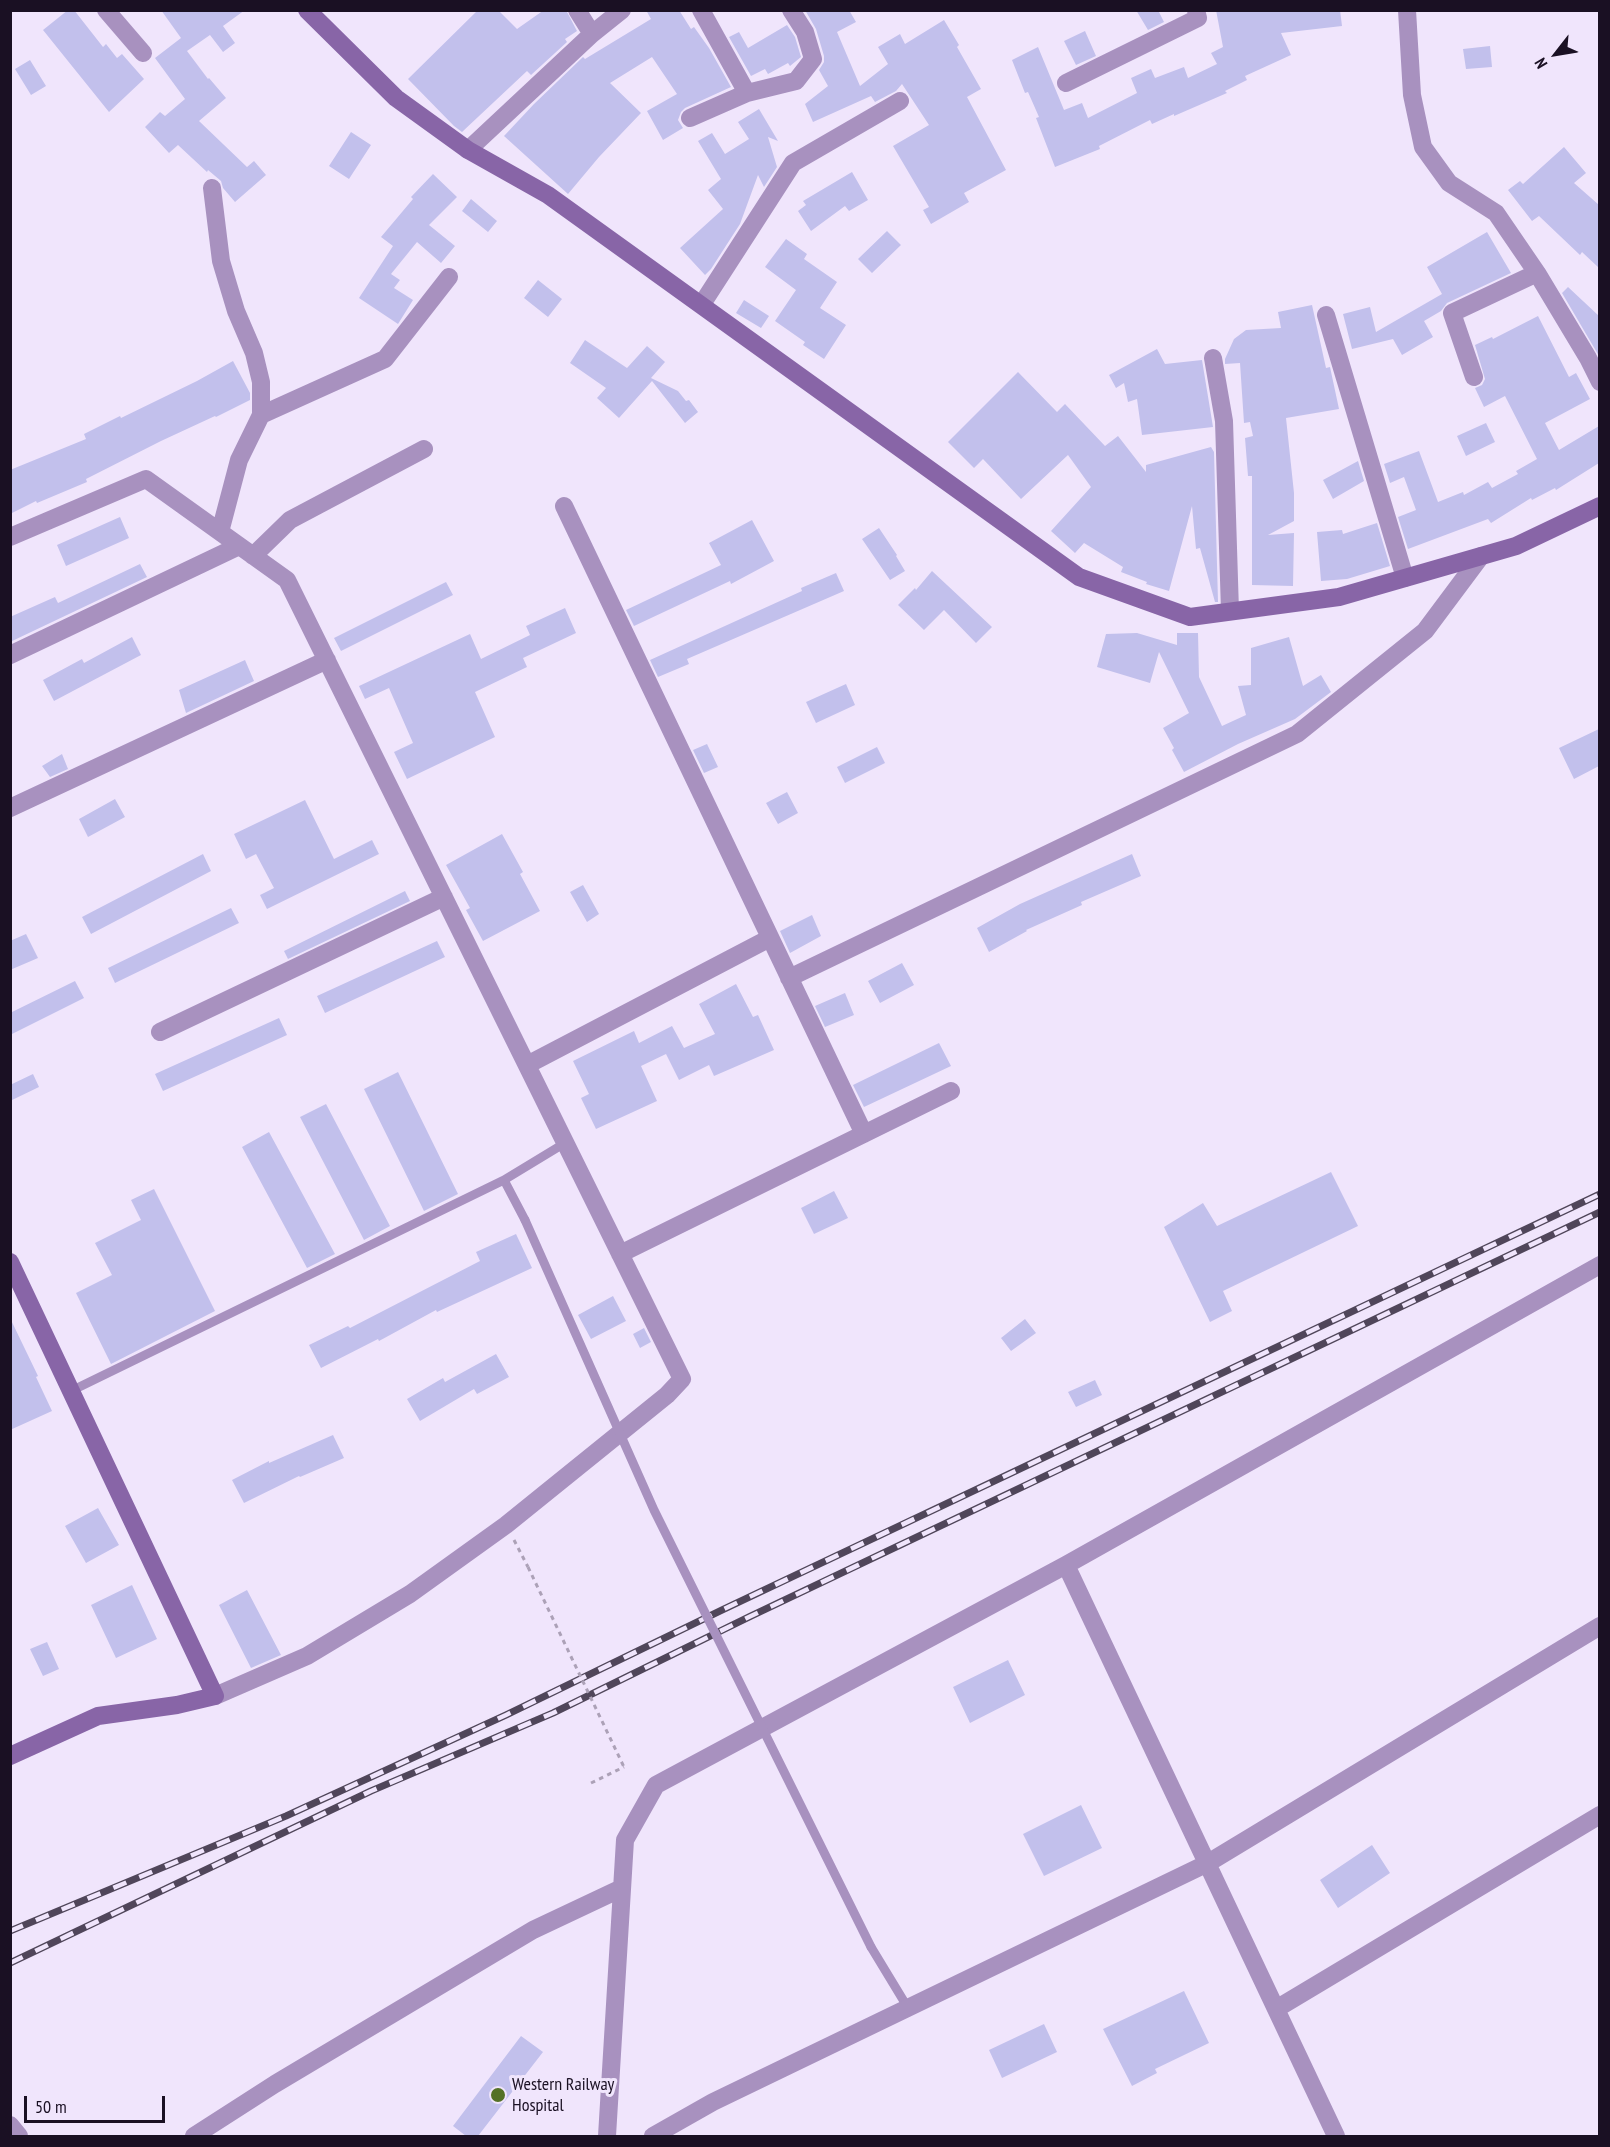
<!DOCTYPE html>
<html>
<head>
<meta charset="utf-8">
<style>
  body { margin:0 }
  #map { position:relative; width:1610px; height:2147px; overflow:hidden; background:#f0e5fc; font-family:"PT Sans Narrow",sans-serif }
  canvas { display:block }
  .frame { position:absolute; inset:0; border:12px solid #1a1023; pointer-events:none }
  .north { position:absolute; left:1526px; top:24px; width:60px; height:60px; -webkit-text-stroke:4px #f0e5fc; paint-order:stroke; rotate:239deg; font-size:16px; font-weight:700; line-height:24px; text-align:center; color:#1a1023 }
  .north::after { content:''; display:block; margin:auto; width:21px; height:27px; background:#1a1023; clip-path:polygon(50% 0,100% 100%,50% 72%,0 100%) }
  .scale { position:absolute; left:24px; top:2096px; width:141px; height:27px; box-sizing:border-box; border:3px solid #1a1023; border-top:0; padding-left:8px; font-size:18px; line-height:21px; white-space:nowrap; color:#1a1023; -webkit-text-stroke:4px #f0e5fc; paint-order:stroke }
</style>
</head>
<body>
<div id="map">
<canvas width="1610" height="2147"></canvas>
<div class="frame"></div>
<div class="north">N</div>
<div class="scale">50 m</div>
</div>
<script>
const context = document.querySelector('canvas').getContext('2d');
context.lineJoin = 'round';
function paint(path, color) {
  context.fillStyle = color;
  context.fill(path, 'evenodd');
}
function trace(path, color, width, dash) {
  context.strokeStyle = color;
  context.lineWidth = width;
  context.lineCap = dash ? 'butt' : 'round';
  context.setLineDash(dash || []);
  context.stroke(path);
}
function label(font, color, halo, rows, align = 'center') {
  context.font = font + ' "PT Sans Narrow",sans-serif';
  context.lineWidth = 6;
  context.setLineDash([]);
  context.textBaseline = 'middle';
  context.strokeStyle = halo;
  context.fillStyle = color;
  for (const [text, x, y, turn = 0] of rows) {
    context.save();
    context.translate(x, y);
    context.rotate((+turn || 0) * Math.PI / 180);
    context.textAlign = isNaN(turn) ? turn : align;
    if (halo) context.strokeText(text, 0, 0);
    context.fillText(text, 0, 0);
    context.restore();
  }
}
const building = new Path2D(`
  M68,10H74L103,47L106,44L117,58L122,54L144,79L109,112L43,30Z
  M161,10H245L223,26L235,43L223,52L210,35L187,51L208,79L209,78L226,98L199,121L247,167L254,161L266,175L235,202L223,188L221,181L208,170L207,172L178,145L169,153L145,127L160,112L165,116L185,99L155,58L181,38Z
  M478,10H498L517,29L544,10H566L577,31L565,39L567,42L531,75L527,71L462,132L454,126L408,79Z
  M646,10H679L691,29L694,27L709,48L731,87L685,108L681,112L678,120L683,128L663,140L647,111L677,94L652,57L610,83L641,113L599,157L568,194L504,136L534,104L583,57L585,59L651,19Z
  M805,10H849L856,22L837,32L860,86L888,64L878,47L900,34L905,44L944,20L959,45L957,47L981,89L967,97L1006,170L964,193L969,202L931,224L923,210L929,207L893,146L929,125L902,84L896,91L875,102L871,96L813,122L805,104L828,86L819,70L824,62V56L816,29Z
  M1136,10H1158L1164,22L1148,30Z
  M1216,10H1340L1342,26L1281,33L1291,55L1245,76L1247,80L1225,91L1227,93L1174,116V114L1152,124L1150,120L1099,146L1100,149L1055,167L1036,118L1039,117L1028,92L1025,93L1012,60L1038,47L1064,110L1082,103L1088,118L1137,93L1131,78L1151,69L1155,78L1184,67L1188,78L1217,64L1211,53L1223,47Z
  M787,25L795,37L801,57L790,66L788,63L768,74L765,69L751,76L729,37L739,32L748,48Z
  M1085,31L1096,56L1076,65L1064,41Z
  M1490,46L1492,67L1466,69L1463,49Z
  M30,60L46,86L31,95L15,69Z
  M759,109L778,141L768,137L777,167L764,187L758,175L740,224L711,269L705,275L680,248L723,209L708,190L721,179L698,141L712,133L725,154L749,139L738,122Z
  M351,132L371,145L349,179L329,166Z
  M1564,147L1586,173L1574,183L1599,205V268L1582,252L1580,255L1539,216L1532,221L1508,190L1520,181L1523,184Z
  M852,172L868,200L849,211L845,206L811,231L798,211L806,205L803,201Z
  M433,174L457,197L429,225L455,246L441,263L417,242L391,274L400,280L394,288L413,300L398,324L359,298L393,246L381,237L413,199L411,197Z
  M471,199L497,221L488,232L462,211Z
  M887,231L901,245L872,273L858,259Z
  M1487,232L1511,273L1447,303L1441,311L1424,321L1433,337L1402,355L1393,339L1352,349L1343,314L1370,307L1376,332L1442,294L1427,267Z
  M786,239L807,254L804,259L837,282L820,308L846,325L824,359L803,345L805,342L775,321L796,290L765,267Z
  M538,280L562,299L548,317L524,298Z
  M1568,287L1599,316V356L1562,293Z
  M744,300L769,316L761,328L736,313Z
  M1312,305L1326,368L1330,367L1339,409L1286,418L1294,493V521L1268,535L1294,533L1293,586L1252,585V476H1248L1245,438L1253,436L1250,422L1244,423L1240,363L1225,364V359L1234,339L1246,330L1281,328L1278,312Z
  M1538,316L1569,377L1576,373L1590,399L1545,423L1559,450L1599,426V463L1556,490L1555,488L1532,500L1531,498L1491,523L1488,519L1408,549L1398,517L1416,510L1404,477L1390,483L1384,464L1419,451L1438,502L1463,492L1464,495L1488,482L1492,488L1518,474L1516,471L1537,459L1505,396L1484,407L1475,388L1482,385L1485,379L1475,345L1492,337L1493,339Z
  M585,340L627,368L647,346L665,362L651,378L678,391L686,401L689,400L698,412L685,423L652,381L619,418L597,398L606,388L570,363Z
  M1157,349L1165,364L1202,360L1213,427L1142,435L1137,399L1128,402L1124,383L1116,388L1109,375Z
  M233,361L250,393V400L216,417L215,416L161,441L86,479L87,482L37,503L36,501L10,514V470L86,439L84,434L120,416L121,418L197,381Z
  M1018,372L1057,412L1065,404L1105,446L1118,436L1146,472V465L1211,447L1214,452L1218,602H1215L1200,548L1196,549L1192,506L1169,591L1146,584L1147,582L1121,572L1123,567L1084,543L1075,553L1051,531L1091,487L1068,455L1021,499L983,459L974,468L948,442Z
  M1486,423L1495,442L1466,456L1457,436Z
  M1358,461L1364,481L1333,499L1323,480Z
  M120,517L129,538L66,566L57,545Z
  M752,520L774,561L731,584L730,581L634,626L626,610L721,565L709,543Z
  M1377,523L1390,566L1347,579L1321,581L1317,532L1342,530L1343,534Z
  M879,528L897,555L896,556L905,571L890,580L862,539Z
  M140,564L147,577L10,642V617L55,597L58,603Z
  M932,571L992,627L976,643L944,610L924,630L898,605L915,588L916,590Z
  M836,573L844,591L687,659L689,664L658,677L650,660L802,591L801,588Z
  M446,582L453,595L341,651L334,638Z
  M565,608L576,633L523,658L527,667L475,692L495,737L407,779L394,752L413,743L389,688L365,699L359,686L470,634L481,659L530,635L526,626Z
  M1137,633L1177,645V633H1198L1199,677L1222,726L1246,715L1238,686L1251,685V648L1289,637L1303,686L1321,675L1331,692L1295,719L1238,744L1184,772L1172,750L1174,748L1163,728L1189,713L1159,652L1150,683L1097,667L1106,634Z
  M132,637L141,655L54,701L43,680L82,659L84,663Z
  M245,660L254,681L186,713L179,690Z
  M846,684L855,705L816,723L806,702Z
  M1599,729V766L1574,779L1559,748Z
  M707,744L718,767L704,773L693,750Z
  M877,747L885,763L845,783L837,767Z
  M62,754L68,769L50,777L42,766Z
  M787,792L798,813L778,824L766,803Z
  M115,799L125,817L88,837L79,819Z
  M305,800L334,859L372,840L379,854L267,909L260,895L274,888L256,854L246,859L234,834Z
  M502,834L523,872L520,874L540,911L483,941L466,910L470,908L446,865Z
  M203,854L211,871L91,934L82,917Z
  M1132,854L1141,876L1081,902L1082,905L1026,930L1027,931L989,952L977,928L1020,904Z
  M583,885L599,914L587,922L570,892Z
  M405,891L410,901L288,959L284,951Z
  M231,908L239,923L115,983L108,968Z
  M812,915L821,936L790,953L780,931Z
  M26,934L38,958L10,970V941Z
  M437,941L445,957L325,1013L317,996Z
  M902,963L914,985L880,1003L868,981Z
  M75,981L84,998L10,1035V1013Z
  M736,984L753,1017L758,1015L774,1050L714,1076L709,1065L679,1080L666,1054L641,1066L657,1101L596,1129L581,1098L589,1094L573,1061L634,1031L639,1043L672,1026L684,1048L715,1034L699,1004Z
  M845,993L854,1015L825,1027L815,1006Z
  M279,1018L287,1035L163,1091L155,1074Z
  M939,1043L951,1066L864,1107L853,1085Z
  M398,1072L458,1194L424,1211L364,1089Z
  M33,1074L39,1087L10,1101V1085Z
  M326,1104L390,1226L364,1240L300,1117Z
  M269,1132L335,1254L307,1268L242,1147Z
  M1331,1172L1358,1226L1223,1291L1232,1311L1210,1322L1164,1227L1203,1203L1217,1226Z
  M154,1189L215,1311L111,1364L76,1293L112,1275L95,1243L141,1220L131,1200Z
  M834,1191L848,1218L814,1234L801,1208Z
  M516,1234L532,1268L437,1312L436,1310L379,1341L378,1339L321,1368L309,1345L348,1326L350,1328L480,1261L476,1252Z
  M613,1296L626,1321L591,1339L578,1315Z
  M10,1318L38,1376L36,1377L52,1411L10,1430Z
  M1025,1319L1036,1333L1011,1351L1001,1338Z
  M644,1328L651,1342L640,1348L633,1334Z
  M496,1354L509,1377L477,1394L474,1389L420,1421L407,1399L443,1378L445,1382Z
  M1095,1380L1102,1395L1076,1407L1068,1392Z
  M333,1435L344,1458L300,1477L299,1476L244,1503L232,1480L269,1461V1463Z
  M98,1508L119,1545L86,1563L65,1526Z
  M132,1585L157,1639L116,1658L91,1605Z
  M247,1590L281,1655L251,1668L219,1605Z
  M47,1642L59,1669L43,1676L30,1649Z
  M1008,1660L1025,1695L970,1723L953,1687Z
  M1081,1805L1102,1848L1044,1876L1023,1834Z
  M1372,1845L1390,1873L1338,1908L1320,1880Z
  M1184,1991L1209,2043L1155,2069L1157,2073L1132,2086L1103,2029Z
  M1044,2024L1057,2052L1002,2078L989,2050Z
  M521,2036L543,2052L478,2136H466L453,2126Z`);
const path = new Path2D(`
  M514,1540L528,1567
  M591,1783L624,1767`);
const lane = new Path2D(`
  M504,1180L565,1143
  M71,1391L504,1180L525,1220
  M871,1947L908,2008`);
const street = new Path2D(`
  M106,10L143,53
  M577,10L592,34
  M701,10L747,93
  M1407,10L1412,95L1423,147L1449,183L1496,213L1537,273L1588,358L1600,382
  M1066,83L1198,18L1196,10
  M690,118L747,93L796,81L813,59L805,32L791,10
  M468,150L592,34L622,10
  M212,188L221,261L236,311L254,353L261,382V415
  M702,304L793,163L900,101
  M1326,315L1405,578
  M1213,358L1224,421L1230,611
  M1474,377L1452,313L1537,273
  M564,506L864,1134
  M220,532L239,460L261,415L385,359L449,277
  M10,537L146,479L287,580L682,1379L667,1395L506,1525L410,1594L307,1656L215,1696
  M253,556L290,520L424,449
  M10,655L239,546
  M10,808L327,660
  M789,978L1297,734L1425,631L1481,556
  M160,1032L444,897
  M527,1065L770,938
  M620,1254L951,1091
  M1066,1565L1336,2136
  M1276,2009L1600,1815
  M10,2125L19,2136
  M194,2136L275,2084L533,1930L622,1888
  M607,2136L625,1840L656,1785L1066,1565L1600,1265
  M653,2136L713,2102L1208,1863L1600,1626`);
const secondary = new Path2D(`
  M307,10L396,98L468,150L548,195L1079,577L1190,617L1339,597L1516,546L1600,506
  M10,1262L215,1696L177,1705L98,1716L10,1756`);
const rail = new Path2D(`
  M10,1931L286,1816L506,1715L722,1610L1600,1194
  M10,1963L371,1791L553,1713L751,1616L1600,1212`);
const pathBridge = new Path2D(`
  M528,1567L624,1767`);
const laneBridge = new Path2D(`
  M525,1220L654,1510L871,1947`);
const markers = [
  [498,2095,8,"#547126"]
];
const poiNames = [
  ["Western Railway",512,2085],
  ["Hospital",512,2106]
];
paint(building, '#c2c0ec');
trace(path, '#aca1b7', 3, [4.5, 4.5]);
trace(lane, '#a891bf', 9);
trace(street, '#a891bf', 18);
trace(secondary, '#8865a7', 18);
trace(rail, '#50465a', 7);
trace(rail, '#f0e5fc', 4.5, [14]);
trace(pathBridge, '#aca1b7', 3, [4.5, 4.5]);
trace(laneBridge, '#a891bf', 9);
for (const [x, y, r, color] of markers) {
  const dot = new Path2D();
  dot.arc(x, y, r, 0, 2 * Math.PI);
  context.fillStyle = color;
  context.fill(dot);
  trace(dot, '#f0e5fc', 2);
}
label('18px', '#1a1023', '#f0e5fc', poiNames, 'left');
</script>
</body>
</html>
